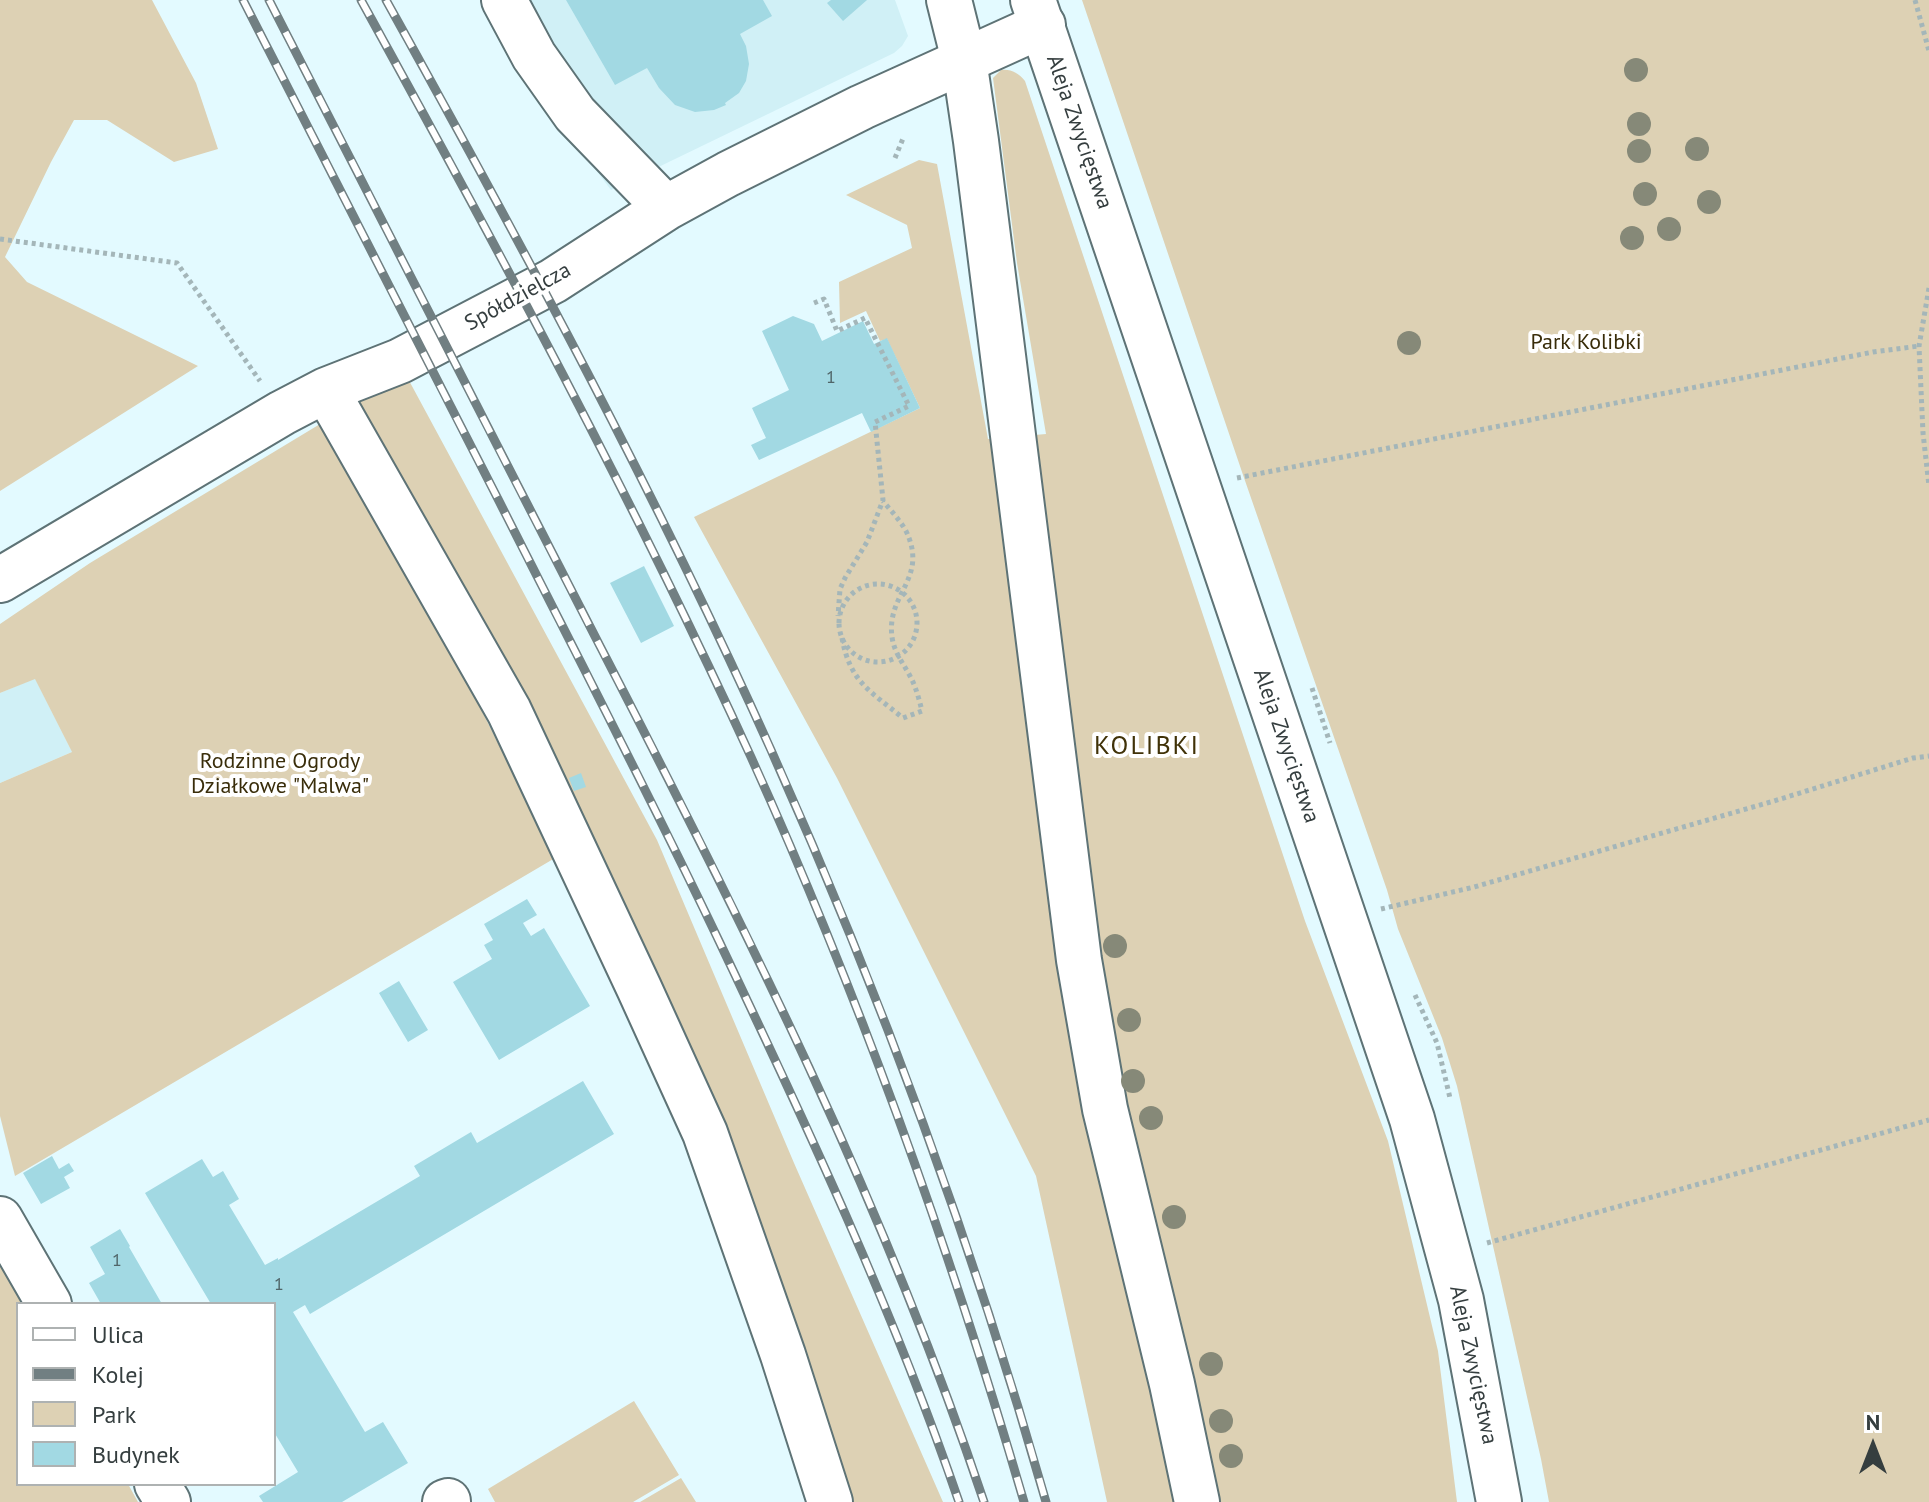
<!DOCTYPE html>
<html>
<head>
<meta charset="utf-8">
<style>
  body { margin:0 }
  #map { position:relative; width:1929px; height:1502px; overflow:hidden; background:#e3faff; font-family:"PT Sans",sans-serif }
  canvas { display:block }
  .legend { position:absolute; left:16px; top:1302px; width:260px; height:184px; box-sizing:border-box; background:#fff; border:2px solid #aeb2b2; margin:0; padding:10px 14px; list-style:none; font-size:24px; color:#353e3f }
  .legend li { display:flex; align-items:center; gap:16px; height:40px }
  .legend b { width:40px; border:2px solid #aeb2b2 }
  .north { position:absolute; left:1833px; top:1406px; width:80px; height:80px; -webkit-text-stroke:6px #fff; paint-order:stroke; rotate:0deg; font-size:22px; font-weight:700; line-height:32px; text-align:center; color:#353e3f }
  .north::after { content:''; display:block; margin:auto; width:28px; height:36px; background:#353e3f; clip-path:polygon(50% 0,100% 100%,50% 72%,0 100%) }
</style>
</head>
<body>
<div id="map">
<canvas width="1929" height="1502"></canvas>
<ul class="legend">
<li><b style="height:10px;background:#fff"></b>Ulica</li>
<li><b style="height:10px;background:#717f82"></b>Kolej</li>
<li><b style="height:22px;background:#ddd1b4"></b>Park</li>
<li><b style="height:22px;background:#a2d9e3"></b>Budynek</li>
</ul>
<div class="north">N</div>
</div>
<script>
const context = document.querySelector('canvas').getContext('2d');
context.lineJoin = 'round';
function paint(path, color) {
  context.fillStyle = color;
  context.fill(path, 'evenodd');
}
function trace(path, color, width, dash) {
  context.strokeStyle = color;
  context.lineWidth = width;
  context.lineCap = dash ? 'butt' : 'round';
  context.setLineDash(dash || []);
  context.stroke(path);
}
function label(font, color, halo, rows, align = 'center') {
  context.font = font + ' "PT Sans",sans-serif';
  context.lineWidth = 8;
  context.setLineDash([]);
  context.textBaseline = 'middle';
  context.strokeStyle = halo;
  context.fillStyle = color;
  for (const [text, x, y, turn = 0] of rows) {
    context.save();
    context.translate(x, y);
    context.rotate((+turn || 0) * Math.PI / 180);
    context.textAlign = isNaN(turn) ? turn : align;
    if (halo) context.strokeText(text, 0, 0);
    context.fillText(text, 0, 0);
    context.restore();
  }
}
const built = new Path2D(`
  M489,0H895L908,36L902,46L894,53L611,190L549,108Z
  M35,678L72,752L0,783V693Z`);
const green = new Path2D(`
  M0,0H152L196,83L218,149L174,162L107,120H74L51,162L5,257L27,282L198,366L0,491Z
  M1082,0H1929V1502H1549L1541,1459L1457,1086L1442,1038L1398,929L1387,890L1242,472Z
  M1001,70C1012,69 1018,73 1025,81L1305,921L1388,1141L1438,1351L1457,1502H1107L1036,1176L837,778L694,517L920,408L887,339L880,341L866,311L840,323L839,282L912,248L907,225L846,195L919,160L937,164L988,439L1046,434L1017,263L993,78Z
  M406,375L657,840L794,1163L943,1502H838L727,1171L343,410Z
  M335,415L555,858L15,1176L0,1116V783L72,752L35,679L0,693V624L90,563Z
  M0,1257L27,1304H18V1484H128L138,1502H0Z
  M634,1401L679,1475L633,1502H495L488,1489Z
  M681,1478L696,1502H640Z`);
const building = new Path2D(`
  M566,0H763L772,16L740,34L746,46L749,64L746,81L739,93L725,103L726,105L714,110L695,112L675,105L659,88L647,68L615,85Z
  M831,0H867L843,21L827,3Z
  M793,316L814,324L822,341L863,321L874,344L887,338L920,408L871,432L862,413L759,460L751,445L766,438L752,408L789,390L762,331Z
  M644,566L674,626L641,643L610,583Z
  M581,773L586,787L574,791L569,778Z
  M527,899L537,915L523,923L531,936L544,928L590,1006L499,1060L453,982L492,959L484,945L493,940L484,924Z
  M399,981L428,1030L408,1042L379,993Z
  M583,1081L614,1134L310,1314L305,1305L293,1312L365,1432L383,1422L408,1463L342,1502H263L259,1496L298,1472L274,1432V1304H211L145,1193L202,1159L213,1177L223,1171L239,1199L229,1205L265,1265L278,1258V1260L420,1176L414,1166L471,1132L477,1143Z
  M52,1156L59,1169L69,1163L74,1171L64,1177L70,1188L41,1204L23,1173Z
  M120,1229L130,1246L129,1247L162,1304H101L89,1283L105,1274L90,1247Z`);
const path = new Path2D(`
  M1915,0L1929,51
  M895,158L904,136
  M0,239L177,263L260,381
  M1929,288L1919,346L1923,433L1929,486
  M814,303L824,299L837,331L865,318L909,406L875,422L883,500L867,542L845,578L840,589L838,616
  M1237,478L1873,352L1919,346
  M839 623a39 39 0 1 1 78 0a39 39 0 1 1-78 0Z
  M842,638C850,682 870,691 903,718L922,711C919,699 916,687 910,676C903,663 894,652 892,637C886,593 929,579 906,531C900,520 891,511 883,501
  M1312,688L1330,743
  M1381,909L1474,887L1774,801L1913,758L1929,756
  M1415,995L1437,1043L1450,1098
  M1487,1243L1929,1120`);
const minor = new Path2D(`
  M504,0L534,56L575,114L666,208
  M326,390L509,711L639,988L705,1133L783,1355L830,1502
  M0,580L282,413L326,390L400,361L553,281L666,208L728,174L862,107L1043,25
  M0,1219L49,1304
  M157,1484L168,1502
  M445,1502L448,1501`);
const major = new Path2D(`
  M949,0L964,60L976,141L1079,960L1105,1109L1172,1384L1197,1502
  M1033,0L1412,1119L1461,1300L1499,1502`);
const rail = new Path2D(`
  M243,0C328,166 413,333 498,499C572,646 648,792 719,941C806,1124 893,1309 959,1502
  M269,0C380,216 490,432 601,648C745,927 884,1203 984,1502
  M361,0C498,249 633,499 751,757C860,998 950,1248 1024,1502
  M386,0C522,245 656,494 771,750C880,993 973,1245 1046,1502`);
const trees = [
  [1636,70],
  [1639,124],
  [1697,149],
  [1639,151],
  [1645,194],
  [1709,202],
  [1669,229],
  [1632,238],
  [1409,343],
  [1115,946],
  [1129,1020],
  [1133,1081],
  [1151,1118],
  [1174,1217],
  [1211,1364],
  [1221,1421],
  [1231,1456]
];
const numberNames = [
  ["1",831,378],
  ["1",117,1261],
  ["1",279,1285]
];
const streetNames = [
  ["Aleja Zwycięstwa",1079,132,71],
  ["Spółdzielcza",518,297,-29],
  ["Aleja Zwycięstwa",1286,746,71],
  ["Aleja Zwycięstwa",1473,1365,78]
];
const parkNames = [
  ["Park Kolibki",1586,343],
  ["Rodzinne Ogrody",280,762],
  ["Działkowe \"Malwa\"",280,787]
];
const quarterNames = [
  ["KOLIBKI",1147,747]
];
paint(built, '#d0f0f6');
paint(green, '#ddd1b4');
paint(building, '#a2d9e3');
trace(minor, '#5e7376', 48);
trace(major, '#5e7376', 48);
trace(path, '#a4b6b9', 5, [4, 4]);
trace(minor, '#fff', 44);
trace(major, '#fff', 44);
trace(rail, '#717f82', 9);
trace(rail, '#fff', 6, [18]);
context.fillStyle = '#868978';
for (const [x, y] of trees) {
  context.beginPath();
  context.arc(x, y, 12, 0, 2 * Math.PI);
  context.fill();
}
label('18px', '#506568', null, numberNames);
label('22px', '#353e3f', '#fff', streetNames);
label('22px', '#392d0a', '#fff', parkNames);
context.letterSpacing = '2px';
label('26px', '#403208', '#fff', quarterNames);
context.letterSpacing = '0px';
</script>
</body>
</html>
